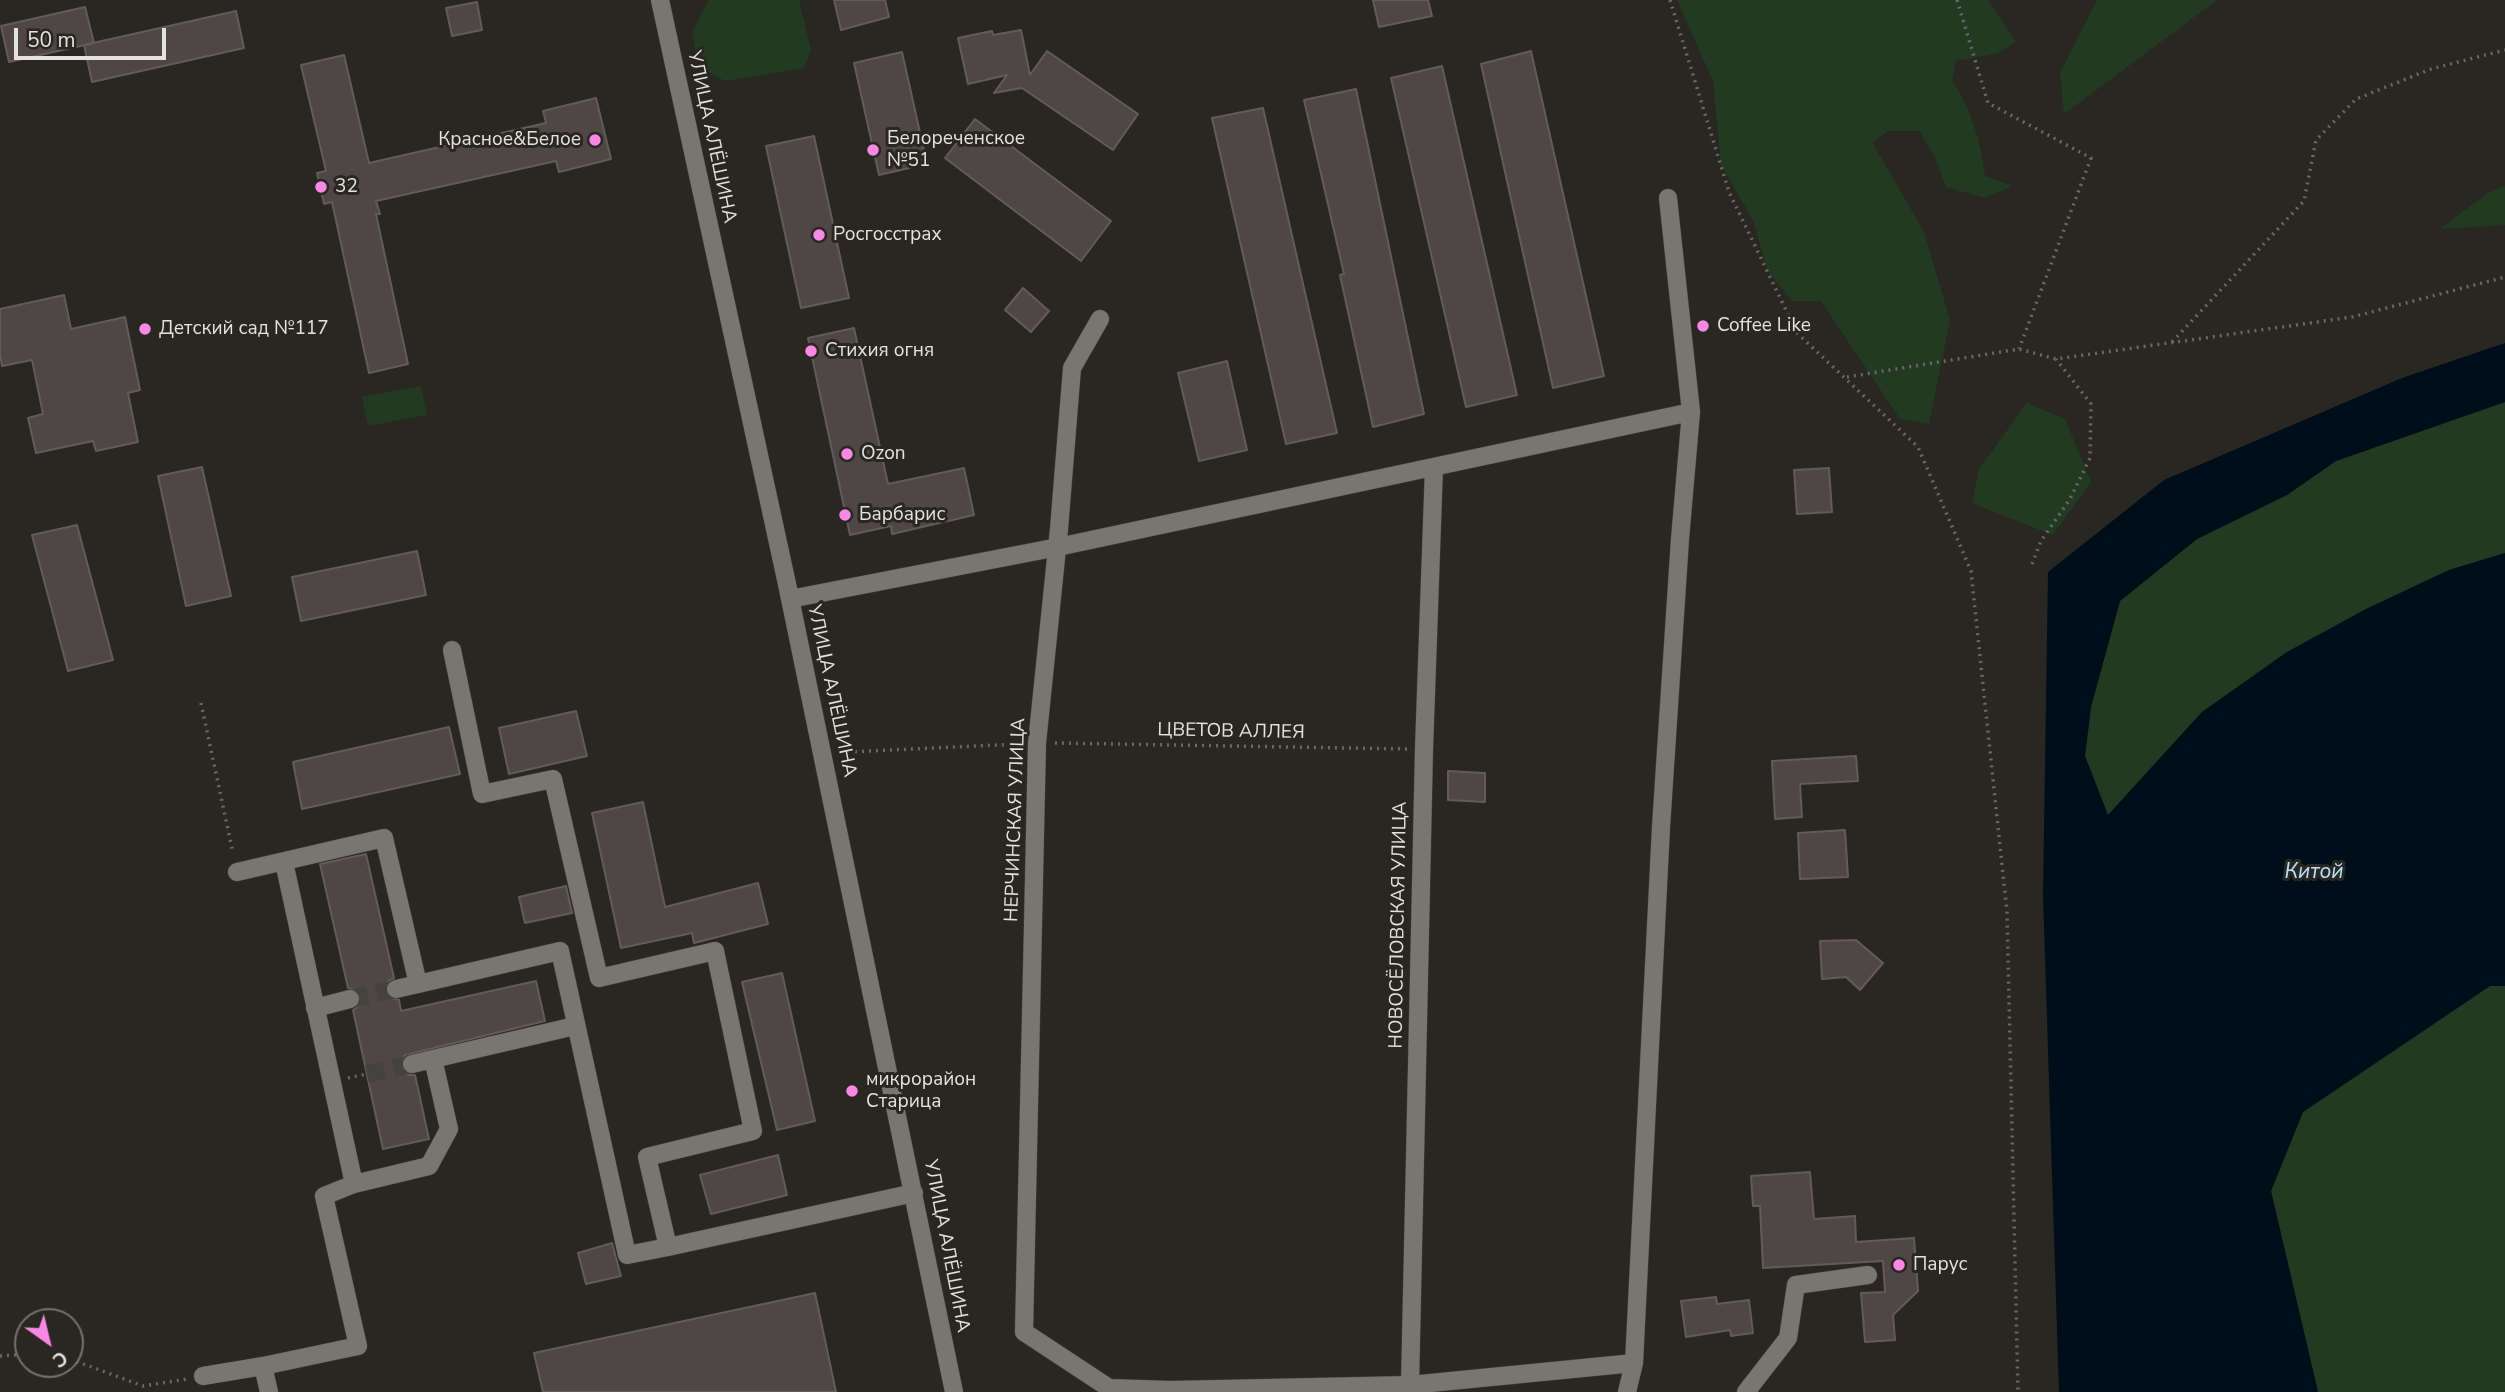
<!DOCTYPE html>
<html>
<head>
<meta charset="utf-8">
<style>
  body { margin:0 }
  #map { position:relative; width:2505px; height:1392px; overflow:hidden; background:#292721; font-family:"Nunito Sans",sans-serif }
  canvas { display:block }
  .north { position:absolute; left:14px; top:1308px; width:70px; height:70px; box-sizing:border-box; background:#292721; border:2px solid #73726d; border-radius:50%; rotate:146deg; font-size:19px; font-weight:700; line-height:28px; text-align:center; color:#e3e2de }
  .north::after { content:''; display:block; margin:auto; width:24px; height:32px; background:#fb87e5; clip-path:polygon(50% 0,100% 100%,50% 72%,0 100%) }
  .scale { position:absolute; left:14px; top:28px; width:152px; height:32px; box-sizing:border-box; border:4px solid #e3e2de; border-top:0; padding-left:9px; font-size:21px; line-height:24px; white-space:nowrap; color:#e3e2de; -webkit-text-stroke:5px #292721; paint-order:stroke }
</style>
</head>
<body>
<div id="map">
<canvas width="2505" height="1392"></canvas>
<div class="north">С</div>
<div class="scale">50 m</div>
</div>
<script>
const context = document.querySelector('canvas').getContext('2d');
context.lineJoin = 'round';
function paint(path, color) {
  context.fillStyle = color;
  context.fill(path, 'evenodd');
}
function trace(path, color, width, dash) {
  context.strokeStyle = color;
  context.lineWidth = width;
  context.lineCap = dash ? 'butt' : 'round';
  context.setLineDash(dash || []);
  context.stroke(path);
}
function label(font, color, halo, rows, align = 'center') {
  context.font = font + ' "Nunito Sans",sans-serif';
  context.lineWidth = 6;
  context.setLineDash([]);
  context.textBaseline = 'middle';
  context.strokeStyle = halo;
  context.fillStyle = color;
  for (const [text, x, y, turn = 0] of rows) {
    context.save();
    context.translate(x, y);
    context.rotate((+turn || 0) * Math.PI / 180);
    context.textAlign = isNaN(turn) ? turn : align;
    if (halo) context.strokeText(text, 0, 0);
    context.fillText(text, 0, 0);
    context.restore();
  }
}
const green = new Path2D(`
  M709,0H799L811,50L804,68L725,81L699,67L692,32Z
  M1677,0H1988L2016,42L1998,53L1956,61L1952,80C1971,109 1981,142 1985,176L2012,186L1985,198L1946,187L1934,155L1919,131H1888L1872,142L1924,232L1950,320L1929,424L1900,419L1821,301H1792L1767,270L1753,220L1721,165L1713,81Z
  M2097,0H2217L2064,114L2060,73Z
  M2505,186V225L2441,229L2487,193Z
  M421,386L427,415L368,426L362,397Z
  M2505,402V553L2449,570L2366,609L2287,652L2202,712L2108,815L2085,756L2091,707L2120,601L2197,539L2287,495L2336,461Z
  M2027,403L2065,419L2091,482L2053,535L1972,503L1979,469Z
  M2490,986H2505V1392H2318L2271,1191L2303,1112Z`);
const water = new Path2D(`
  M2505,343V402L2336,461L2287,495L2197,539L2120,601L2091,707L2085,756L2108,815L2202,712L2287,652L2366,609L2449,570L2505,553V986H2490L2303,1112L2271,1191L2318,1392H2059L2043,895L2048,572L2164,480L2402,378Z`);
const building = new Path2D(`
  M834,0H885L889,17L841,30Z
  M1373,0H1428L1432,16L1379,27Z
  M477,2L482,30L452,36L446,8Z
  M85,7L94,43L9,62L1,26Z
  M236,11L244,48L92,82L84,45Z
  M1021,30L1030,75L1047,51L1138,114L1113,150L1022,88L994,93L1007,75L968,84L958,38L992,31L993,35Z
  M1531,51L1604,376L1553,388L1481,64Z
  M902,52L927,164L879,175L854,63Z
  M344,55L369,163L546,123L543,111L596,98L611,159L559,172L556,161L376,201L380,214H376L408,364L369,373L332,202L324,204L317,173L326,171L301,65Z
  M1442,66L1517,395L1466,407L1391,78Z
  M1356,89L1424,414L1373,427L1340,275L1344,274L1304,100Z
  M1263,108L1337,433L1286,444L1212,118Z
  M975,119L1111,221L1081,261L945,158Z
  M814,136L849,298L801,308L766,146Z
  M1023,288L1049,311L1031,332L1005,310Z
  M64,295L71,329L125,317L140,390L128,393L138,442L96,451L93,441L36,453L28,418L43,414L32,360L2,366L0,354V309Z
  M854,328L888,484L964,468L974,515L892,534L891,526L850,535L808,338Z
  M1227,361L1247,450L1199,461L1178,373Z
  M202,467L231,596L186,606L158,476Z
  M1829,468L1832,512L1797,514L1794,470Z
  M77,525L113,660L68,671L32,535Z
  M417,551L426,595L301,621L292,577Z
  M576,711L587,756L509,774L499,728Z
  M449,727L460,774L302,809L293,762Z
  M1856,756L1858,781L1800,784L1802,817L1775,819L1772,761Z
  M1448,771L1485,773V802L1448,800Z
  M643,802L665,907L758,883L768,924L694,943L692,933L621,948L592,813Z
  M1845,830L1848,877L1800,879L1798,833Z
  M366,854L394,978L388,981L385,991L388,997L399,1000L401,1011L536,981L545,1021L405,1055L401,1060V1067L408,1075H415L429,1139L383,1149L353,1010L358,1007L361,997L358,991L348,988L320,864Z
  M566,886L572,913L525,923L519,897Z
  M1856,940L1883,963L1860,990L1846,977L1822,979L1820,941Z
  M782,973L815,1121L777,1130L742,982Z
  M778,1155L787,1195L711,1214L700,1175Z
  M1810,1172L1814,1219L1855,1216L1856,1242L1914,1238L1918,1291L1893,1315L1895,1340L1865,1342L1861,1293L1885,1292L1883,1261L1763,1268L1760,1206H1753L1751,1176Z
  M612,1243L621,1276L586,1284L578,1253Z
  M815,1293L836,1392H543L534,1353Z
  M1716,1297L1717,1304L1749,1300L1753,1333L1731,1336L1730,1330L1686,1337L1681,1301Z`);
const minorTunnel = new Path2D(`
  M350,999L396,989
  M367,1074L412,1064`);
const path = new Path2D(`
  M1670,0L1729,192L1797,333L1918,447L1971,571L2007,912L2018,1392
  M1957,0L1988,103L2091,158L2019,349
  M2172,342L2304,201L2316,140L2356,99L2431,69L2505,50
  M1847,377L2019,349L2056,359L2352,317L2505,277
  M2032,564L2041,541L2070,499L2090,458L2091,404L2056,359
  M201,703L233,853
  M1055,743L1408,749
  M848,752L1019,744
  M348,1078L367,1074
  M0,1356L28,1354
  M70,1359L143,1386L187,1379`);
const minor = new Path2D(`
  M660,0L787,584L954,1392
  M1100,319L1072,368L1059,529L1037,743L1024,1332L1109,1388L1171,1390L1410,1385L1634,1363
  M790,599L1058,547L1691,412
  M452,650L482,794L553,779L599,978L715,951L753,1131L647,1157L668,1247L914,1193
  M284,862L354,1184L429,1166L449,1129L433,1059L575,1026
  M237,872L384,838L418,984L560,951L627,1255L668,1247
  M396,989L418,984
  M315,1008L350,999
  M412,1064L433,1059
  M203,1376L263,1366
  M1410,1385L1424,749L1434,467
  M269,1392L263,1366L358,1346L324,1196L354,1184
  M1627,1392L1634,1363L1661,827L1680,539L1691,412L1668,198
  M1746,1392L1788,1338L1796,1285L1868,1275`);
const markers = [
  [595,140,7,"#fb87e5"],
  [873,150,7,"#fb87e5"],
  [321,187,7,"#fb87e5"],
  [819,235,7,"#fb87e5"],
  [1703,326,7,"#fb87e5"],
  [145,329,7,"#fb87e5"],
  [811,351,7,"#fb87e5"],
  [847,454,7,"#fb87e5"],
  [845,515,7,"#fb87e5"],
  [852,1091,7,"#fb87e5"],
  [1899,1265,7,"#fb87e5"]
];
const streetNames = [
  ["УЛИЦА АЛЁШИНА",711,137,78],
  ["УЛИЦА АЛЁШИНА",831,691,78],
  ["ЦВЕТОВ АЛЛЕЯ",1231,732,1],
  ["НЕРЧИНСКАЯ УЛИЦА",1016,820,-88],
  ["НОВОСЁЛОВСКАЯ УЛИЦА",1399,925,-89],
  ["УЛИЦА АЛЁШИНА",946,1246,79]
];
const poiNames = [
  ["Белореченское",887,139],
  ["№51",887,161],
  ["Красное&Белое",581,140,"right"],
  ["32",335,187],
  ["Росгосстрах",833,235],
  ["Coffee Like",1717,326],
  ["Детский сад №117",159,329],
  ["Стихия огня",825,351],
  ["Ozon",861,454],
  ["Барбарис",859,515],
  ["микрорайон",866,1080],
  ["Старица",866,1102],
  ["Парус",1913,1265]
];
const waterNames = [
  ["Китой",2314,873]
];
paint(green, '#233a22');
paint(water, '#000e19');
paint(building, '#4f4745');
trace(building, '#635b59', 2);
trace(minorTunnel, '#45433d', 18, [18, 9]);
trace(minor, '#44423d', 19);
trace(path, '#6a6863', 3.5, [2, 5]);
trace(minor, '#78766f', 18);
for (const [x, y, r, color] of markers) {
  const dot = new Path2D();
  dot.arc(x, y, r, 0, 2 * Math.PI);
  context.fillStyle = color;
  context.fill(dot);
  trace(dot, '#292721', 2.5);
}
label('19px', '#e3e2de', '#292721', streetNames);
label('19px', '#e3e2de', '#292721', poiNames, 'left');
label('italic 21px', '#b8e3fb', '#292721', waterNames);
</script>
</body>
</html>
